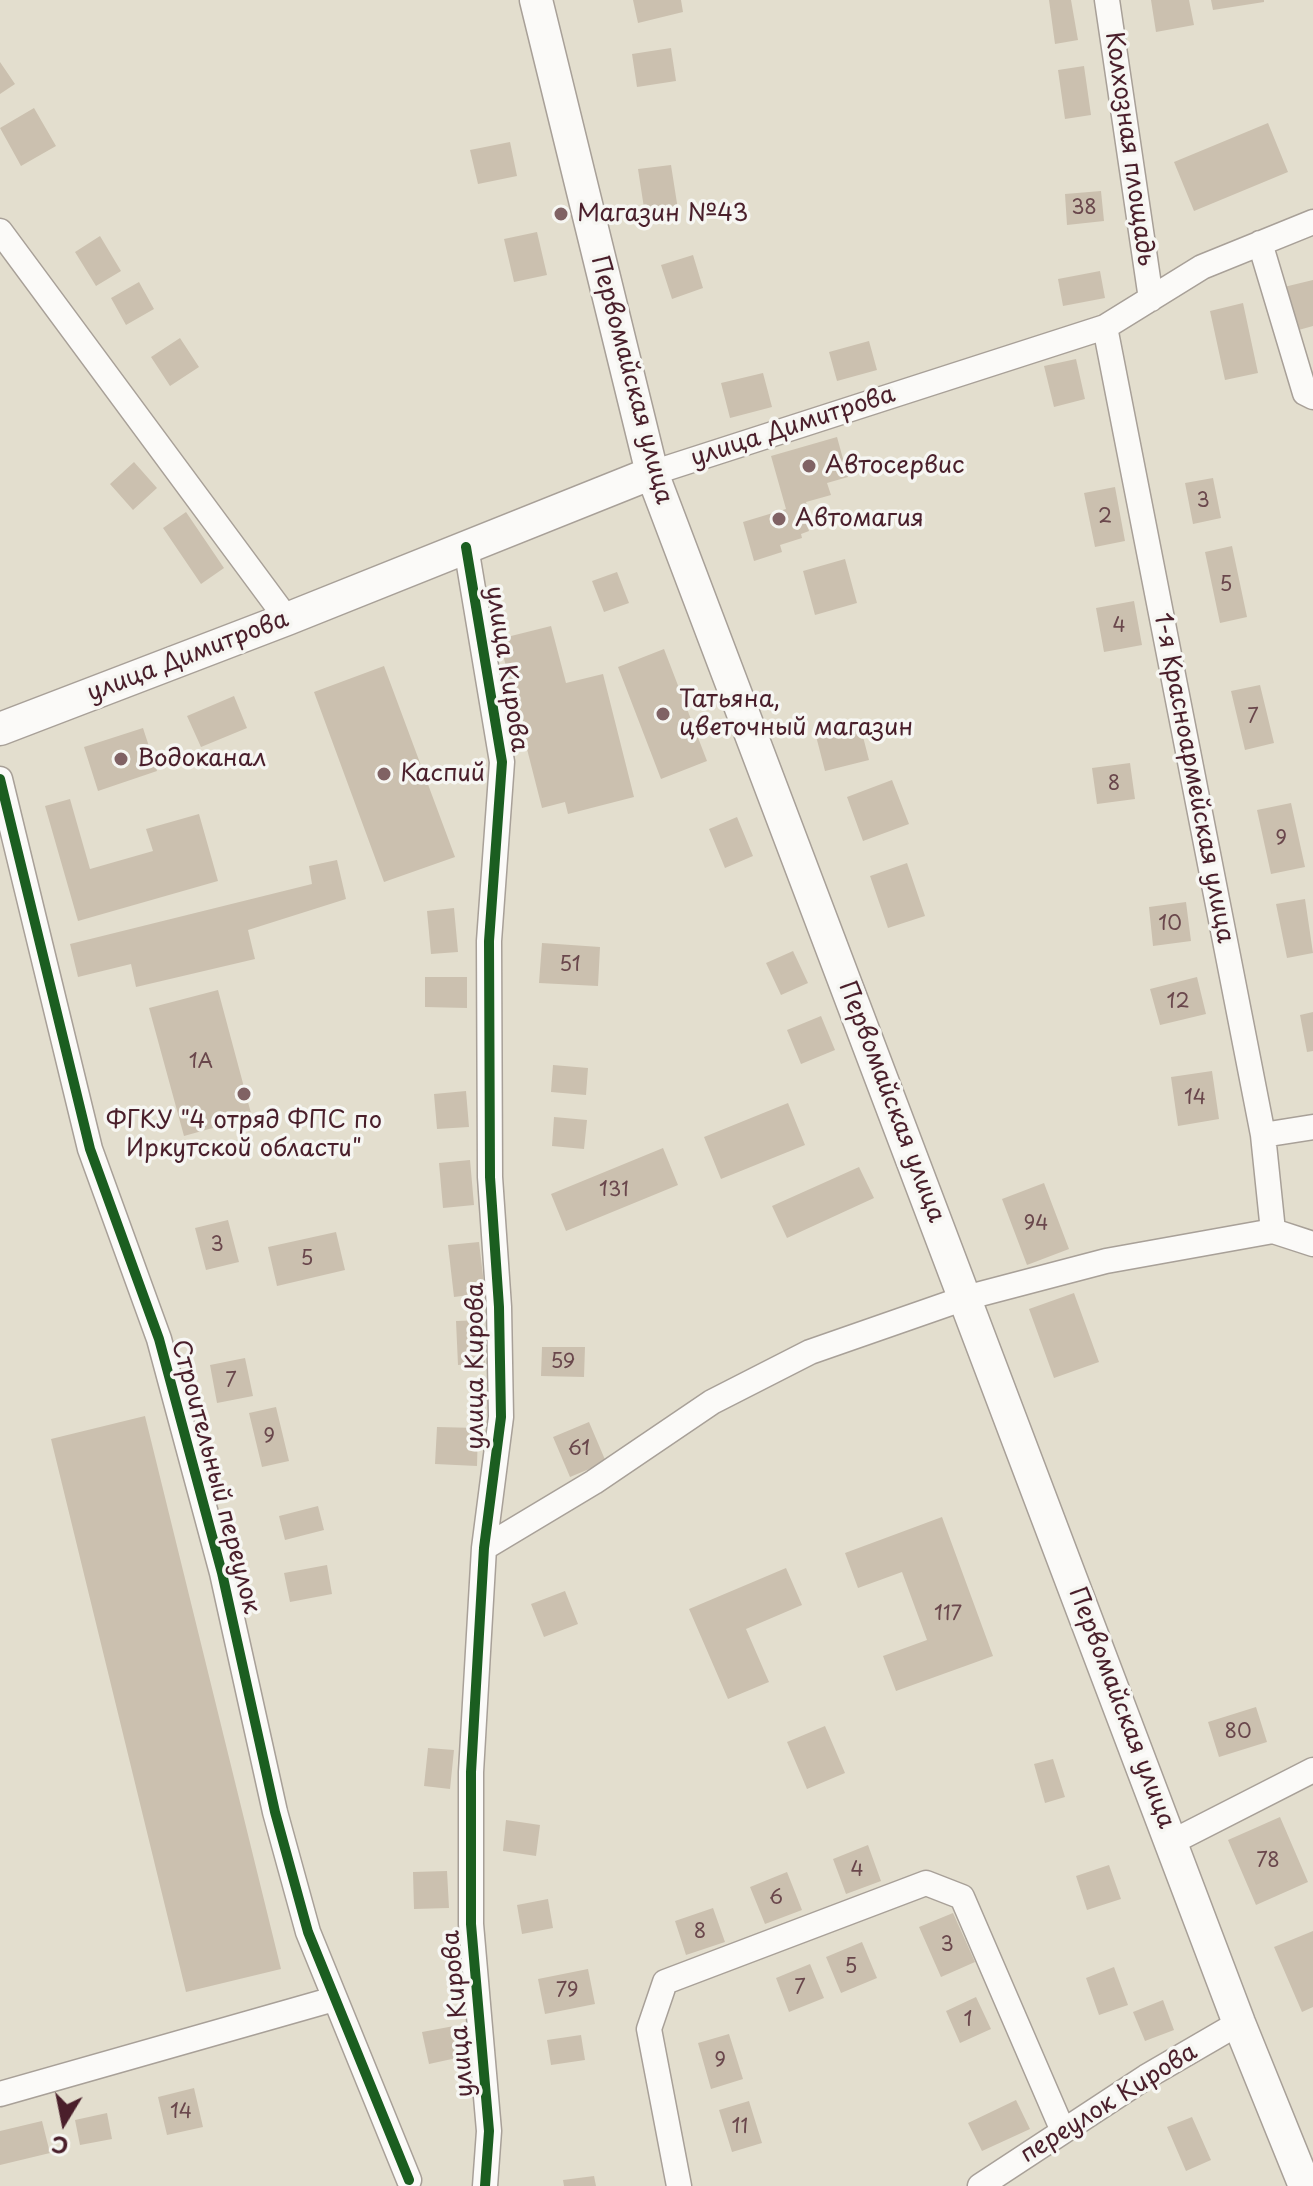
<!DOCTYPE html>
<html>
<head>
<meta charset="utf-8">
<style>
  body { margin:0 }
  #map { position:relative; width:1313px; height:2186px; overflow:hidden; background:#e3dece; font-family:"Playpen Sans",sans-serif }
  canvas { display:block }
  .north { position:absolute; left:24px; top:2082px; width:80px; height:80px; -webkit-text-stroke:6px #f6f6f2; paint-order:stroke; rotate:190deg; font-size:22px; font-weight:700; line-height:32px; text-align:center; color:#4a1f2b }
  .north::after { content:''; display:block; margin:auto; width:28px; height:36px; background:#4a1f2b; clip-path:polygon(50% 0,100% 100%,50% 72%,0 100%) }
</style>
</head>
<body>
<div id="map">
<canvas width="1313" height="2186"></canvas>
<div class="north">С</div>
</div>
<script>
const context = document.querySelector('canvas').getContext('2d');
context.lineJoin = 'round';
function paint(path, color) {
  context.fillStyle = color;
  context.fill(path, 'evenodd');
}
function trace(path, color, width, dash) {
  context.strokeStyle = color;
  context.lineWidth = width;
  context.lineCap = dash ? 'butt' : 'round';
  context.setLineDash(dash || []);
  context.stroke(path);
}
function label(font, color, halo, rows, align = 'center') {
  context.font = font + ' "Playpen Sans",sans-serif';
  context.lineWidth = 7;
  context.setLineDash([]);
  context.textBaseline = 'middle';
  context.strokeStyle = halo;
  context.fillStyle = color;
  for (const [text, x, y, turn = 0] of rows) {
    context.save();
    context.translate(x, y);
    context.rotate((+turn || 0) * Math.PI / 180);
    context.textAlign = isNaN(turn) ? turn : align;
    if (halo) context.strokeText(text, 0, 0);
    context.fillText(text, 0, 0);
    context.restore();
  }
}
const building = new Path2D(`
  M633,0H681L683,12L638,23Z
  M1049,0H1071L1078,40L1055,44Z
  M1151,0H1189L1194,25L1156,32Z
  M1211,0H1264V2L1213,10Z
  M671,48L676,81L637,87L632,54Z
  M0,62L15,84L0,94Z
  M1084,66L1091,115L1065,119L1058,70Z
  M34,108L56,146L21,166L0,128Z
  M1268,123L1288,172L1194,211L1174,162Z
  M510,142L517,176L478,184L470,150Z
  M671,165L679,216L646,221L638,169Z
  M1101,191L1104,221L1067,225L1065,194Z
  M537,232L547,275L514,282L504,239Z
  M100,236L121,271L96,286L75,252Z
  M693,255L703,288L672,299L661,265Z
  M1100,271L1105,298L1063,306L1058,279Z
  M1313,280V326L1295,331L1284,287Z
  M139,282L154,309L126,325L111,298Z
  M1243,303L1258,373L1225,380L1210,311Z
  M180,338L199,367L170,386L151,357Z
  M869,341L877,370L837,381L829,352Z
  M1076,359L1085,399L1054,407L1044,366Z
  M763,373L772,407L730,418L721,383Z
  M837,437L848,477L827,483L831,495L806,502L809,514L804,516L809,531L801,534L802,538L780,545L782,552L754,561L743,522L786,509L771,456Z
  M134,462L157,488L133,510L110,484Z
  M1213,478L1221,518L1193,524L1185,483Z
  M1115,487L1125,541L1095,547L1084,493Z
  M186,512L224,568L201,584L163,528Z
  M1232,546L1247,617L1220,623L1205,552Z
  M845,559L857,603L815,615L803,571Z
  M617,572L629,603L604,612L592,581Z
  M1134,601L1142,645L1104,652L1096,608Z
  M551,626L566,683L603,674L634,797L568,814L565,802L542,808L499,639Z
  M664,649L707,761L661,779L618,667Z
  M384,666L455,857L384,882L314,692Z
  M1260,685L1274,743L1245,750L1231,691Z
  M234,696L247,728L201,747L187,716Z
  M860,725L869,760L825,771L816,736Z
  M143,728L157,771L98,791L84,747Z
  M1130,763L1135,799L1097,804L1092,768Z
  M892,780L909,824L863,841L847,797Z
  M70,799L90,869L153,851L146,829L199,814L218,881L78,921L45,806Z
  M1291,803L1305,867L1271,874L1257,810Z
  M737,817L753,856L725,868L709,829Z
  M337,860L346,899L248,930L255,959L136,987L131,964L78,977L70,944L312,884L309,866Z
  M907,863L925,916L888,928L870,876Z
  M1305,899L1313,953L1287,958L1276,904Z
  M1186,902L1191,941L1153,946L1149,907Z
  M454,908L458,952L431,954L427,911Z
  M542,943L600,947L598,986L539,983Z
  M793,951L808,983L781,995L766,963Z
  M425,977H467V1008L425,1007Z
  M1197,977L1206,1014L1160,1025L1150,989Z
  M218,990L252,1117L184,1136L149,1008Z
  M1313,1012V1051L1307,1052L1300,1015Z
  M821,1016L835,1050L801,1064L787,1030Z
  M553,1065L588,1068L586,1095L551,1092Z
  M1212,1071L1219,1119L1178,1126L1171,1077Z
  M466,1091L469,1127L437,1129L434,1094Z
  M788,1103L805,1145L721,1179L704,1137Z
  M554,1117L587,1120L584,1149L552,1146Z
  M663,1148L678,1185L566,1231L551,1194Z
  M470,1160L474,1205L443,1208L439,1163Z
  M859,1167L874,1198L787,1238L772,1206Z
  M1044,1183L1069,1249L1027,1265L1002,1199Z
  M228,1220L239,1262L206,1270L195,1228Z
  M336,1232L345,1270L277,1286L268,1247Z
  M479,1242L485,1293L454,1297L448,1245Z
  M1074,1293L1099,1362L1054,1378L1029,1309Z
  M483,1320L485,1363L458,1365L456,1321Z
  M542,1347H585L584,1377L541,1376Z
  M245,1358L253,1396L217,1403L210,1365Z
  M276,1407L289,1461L262,1467L249,1413Z
  M145,1416L281,1969L186,1992L51,1439Z
  M589,1422L606,1462L570,1477L553,1437Z
  M437,1427L478,1428L477,1466L435,1464Z
  M318,1506L324,1530L285,1540L279,1516Z
  M942,1517L993,1656L896,1691L883,1656L927,1640L902,1572L858,1588L845,1553Z
  M327,1565L332,1594L290,1602L284,1573Z
  M786,1568L802,1605L746,1629L769,1682L728,1699L689,1609Z
  M565,1591L578,1624L544,1637L531,1604Z
  M1256,1707L1267,1742L1219,1757L1208,1722Z
  M825,1726L845,1773L807,1789L787,1742Z
  M428,1748L454,1750L450,1789L424,1786Z
  M1053,1759L1065,1797L1045,1803L1034,1764Z
  M1280,1817L1308,1882L1256,1905L1228,1840Z
  M506,1820L540,1825L536,1856L503,1851Z
  M868,1845L881,1881L846,1894L833,1859Z
  M1109,1865L1121,1899L1087,1910L1076,1876Z
  M447,1871L449,1908L414,1909L413,1872Z
  M787,1872L802,1910L765,1924L750,1887Z
  M548,1899L553,1928L522,1934L517,1905Z
  M713,1908L725,1942L686,1955L675,1921Z
  M953,1913L975,1962L941,1977L919,1927Z
  M1313,1931V2007L1302,2012L1274,1947Z
  M862,1942L877,1978L841,1993L826,1957Z
  M810,1964L824,1998L789,2012L776,1978Z
  M1114,1967L1128,2005L1099,2015L1086,1978Z
  M588,1969L595,2004L545,2014L538,1979Z
  M976,1997L991,2029L960,2043L946,2011Z
  M1163,2000L1174,2030L1145,2041L1133,2012Z
  M454,2026L461,2057L429,2064L422,2032Z
  M729,2034L743,2079L711,2089L698,2043Z
  M581,2035L585,2060L551,2065L547,2040Z
  M194,2088L203,2127L167,2135L158,2097Z
  M1016,2100L1030,2129L982,2151L968,2123Z
  M749,2101L762,2143L732,2152L719,2110Z
  M107,2113L112,2139L80,2145L75,2120Z
  M1192,2117L1211,2160L1186,2171L1167,2127Z
  M42,2121L50,2153L0,2165V2131Z
  M594,2176L596,2186H564L563,2180Z`);
const street = new Path2D(`
  M1107,0L1151,299
  M0,231L287,619
  M1260,243L1305,393L1313,397
  M1105,327L1263,1135L1273,1231
  M652,473L1105,327L1202,267L1313,222
  M466,547L502,762L489,941L490,1177L499,1307L501,1417L484,1548L471,1772V1924L489,2131L485,2186
  M0,779L90,1149L159,1339L222,1573L275,1812L308,1932L409,2180
  M1263,1135L1313,1127
  M484,1548L594,1482L712,1402L810,1352L965,1298L1106,1261L1273,1231L1313,1244
  M1172,1842L1313,1770
  M0,2094L334,1999
  M679,2186L649,2029L665,1982L926,1883L962,1897L1063,2131
  M980,2186L1146,2077L1239,2023`);
const secondary = new Path2D(`
  M536,0L652,473L1239,2023L1305,2186
  M0,729L287,619L652,473`);
const cycleway = new Path2D(`
  M466,547L502,762L489,941L490,1177L499,1307L501,1417L484,1548L471,1772V1924L489,2131L485,2186
  M0,779L90,1149L159,1339L222,1573L275,1812L308,1932L409,2180`);
const markers = [
  [561,214,8,"#806264"],
  [809,466,8,"#806264"],
  [779,519,8,"#806264"],
  [663,714,8,"#806264"],
  [121,759,8,"#806264"],
  [384,774,8,"#806264"],
  [244,1094,8,"#806264"]
];
const numberNames = [
  ["38",1084,208],
  ["3",1203,501],
  ["2",1105,517],
  ["5",1226,585],
  ["4",1119,626],
  ["7",1253,717],
  ["8",1114,784],
  ["9",1281,839],
  ["10",1170,924],
  ["51",570,965],
  ["12",1178,1002],
  ["1А",201,1062],
  ["14",1195,1098],
  ["131",614,1190],
  ["94",1036,1224],
  ["3",217,1245],
  ["5",307,1259],
  ["59",563,1362],
  ["7",231,1381],
  ["9",269,1437],
  ["61",579,1449],
  ["117",948,1614],
  ["80",1238,1732],
  ["78",1268,1861],
  ["4",857,1870],
  ["6",776,1898],
  ["8",700,1932],
  ["3",947,1945],
  ["5",851,1967],
  ["7",800,1988],
  ["79",567,1991],
  ["1",968,2020],
  ["9",720,2061],
  ["14",181,2112],
  ["11",740,2127]
];
const streetNames = [
  ["Колхозная площадь",1129,149,82],
  ["Первомайская улица",631,380,75],
  ["улица Димитрова",793,427,-18],
  ["улица Димитрова",188,657,-21],
  ["улица Кирова",506,669,81],
  ["1-я Красноармейская улица",1193,778,79],
  ["Первомайская улица",891,1102,69],
  ["улица Кирова",476,1366,-90],
  ["Строительный переулок",215,1477,75],
  ["Первомайская улица",1121,1708,69],
  ["улица Кирова",459,2014,-95],
  ["переулок Кирова",1109,2104,-32]
];
const poiNames = [
  ["Магазин №43",577,214],
  ["Автосервис",825,466],
  ["Автомагия",795,519],
  ["Татьяна,",679,700],
  ["цветочный магазин",679,728],
  ["Водоканал",137,759],
  ["Каспий",400,774],
  ["ФГКУ \"4 отряд ФПС по",244,1121,"center"],
  ["Иркутской области\"",244,1149,"center"]
];
paint(building, '#cbc0af');
trace(street, '#a8a098', 27);
trace(secondary, '#a8a098', 35);
trace(street, '#fbfaf8', 24);
trace(secondary, '#fbfaf8', 32);
trace(cycleway, '#1b5e20', 10);
for (const [x, y, r, color] of markers) {
  const dot = new Path2D();
  dot.arc(x, y, r, 0, 2 * Math.PI);
  context.fillStyle = color;
  context.fill(dot);
  trace(dot, '#f6f6f2', 3);
}
label('20px', '#6a474c', null, numberNames);
label('24px', '#4a1f2b', '#f6f6f2', streetNames);
label('24px', '#4a1f2b', '#f6f6f2', poiNames, 'left');
</script>
</body>
</html>
